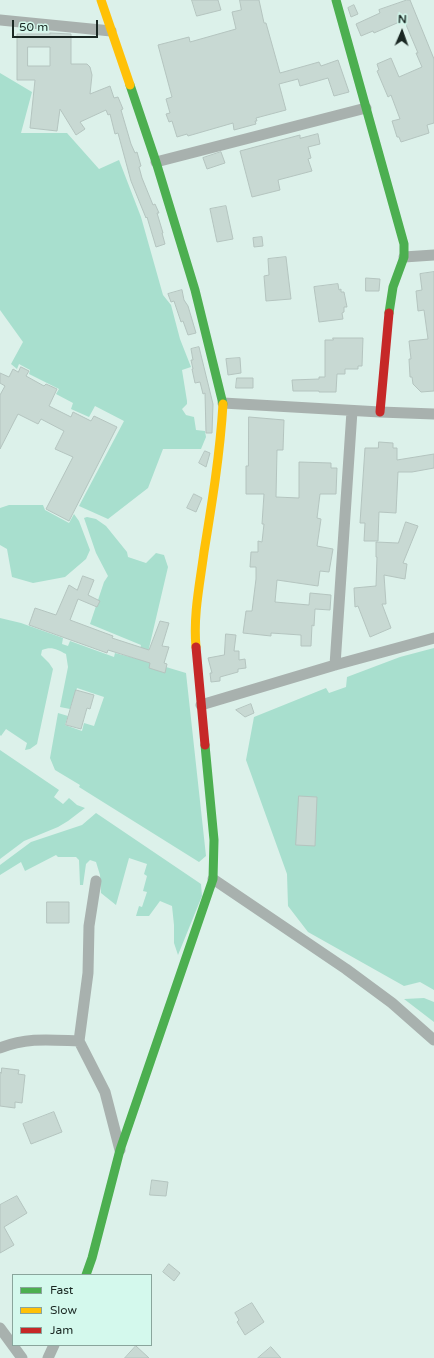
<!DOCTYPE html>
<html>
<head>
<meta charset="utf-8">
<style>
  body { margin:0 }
  #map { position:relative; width:434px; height:1358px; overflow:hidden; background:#dcf1ea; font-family:"Varela Round",sans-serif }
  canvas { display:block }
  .legend { position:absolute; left:12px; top:1274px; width:140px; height:72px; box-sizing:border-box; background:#d4f9ed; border:1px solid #8aa59c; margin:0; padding:5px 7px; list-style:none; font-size:12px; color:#1a2823 }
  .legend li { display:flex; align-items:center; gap:8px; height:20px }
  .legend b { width:20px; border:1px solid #8aa59c }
  .north { position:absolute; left:382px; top:12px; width:40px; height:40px; -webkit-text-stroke:3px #d4f9ed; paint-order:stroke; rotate:2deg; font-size:11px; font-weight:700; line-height:16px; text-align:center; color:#1a2823 }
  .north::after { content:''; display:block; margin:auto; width:14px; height:18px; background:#1a2823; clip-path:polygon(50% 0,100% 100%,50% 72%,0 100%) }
  .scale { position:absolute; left:12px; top:20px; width:86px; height:18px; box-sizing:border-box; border:2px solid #1a2823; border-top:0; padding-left:5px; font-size:12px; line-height:14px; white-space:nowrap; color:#1a2823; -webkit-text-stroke:3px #d4f9ed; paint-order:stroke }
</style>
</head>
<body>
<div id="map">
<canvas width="434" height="1358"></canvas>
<ul class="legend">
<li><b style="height:5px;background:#4caf50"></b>Fast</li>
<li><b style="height:5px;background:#ffc107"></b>Slow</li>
<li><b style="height:5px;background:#c62828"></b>Jam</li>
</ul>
<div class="north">N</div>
<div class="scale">50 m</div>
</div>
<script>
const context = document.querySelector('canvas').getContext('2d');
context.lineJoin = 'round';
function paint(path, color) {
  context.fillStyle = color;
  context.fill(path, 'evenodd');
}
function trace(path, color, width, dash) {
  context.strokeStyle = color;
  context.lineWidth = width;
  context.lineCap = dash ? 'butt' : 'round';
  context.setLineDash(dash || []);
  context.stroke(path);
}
const green = new Path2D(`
  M0,73L32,92L21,133H67L99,169L119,160L141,217L163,295L171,305L180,339L191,367L182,370L187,401V404L182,409L186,415L194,417L196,430L205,431L206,437L201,449H163L148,488L108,519L79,506L124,421L95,406L89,417L71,409L73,403L56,394L59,389L29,374L30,370L19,364L17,369L11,364L23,342L0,310Z
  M9,505H43L45,510L69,523L74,514L79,521L90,550L86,559L65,577L33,583L12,577L7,549L0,545V508Z
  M87,517L96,519L106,526L127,552L128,557L146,563L156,553L164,555L168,567L146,661L186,673L206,856L199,862L79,787L80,785L55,770L50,758L58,713L68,716L65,725L82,731L84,723L94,726L104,697L77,688L70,709L60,707L68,667L66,654C57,649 51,646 42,650L41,655L49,663L53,669L37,744L30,749L25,750L27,743L6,729L1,736L0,735V618L21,623L63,638L62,644L68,646L70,641L114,657L115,653L138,659L141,645L90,624L104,582L108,576L96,553L84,518Z
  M434,648V990L420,982L404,986L308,932L288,906L287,874L246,760L254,717L326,688L329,693L346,687L347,677L400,657Z
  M0,750L59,790L54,797L63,804L69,798L77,805L85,808L68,821L58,827L24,841L0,859Z
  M96,813L201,884L202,896L178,955L174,943V925L172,906L160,901L149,916H136L139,906L142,907L147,892L143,891L147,876L144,874L147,864L129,858L116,905L101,893L100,875L96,862L90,860L86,864L83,885H80L79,860L76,857H58L56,855L25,871L21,862L0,875V865L31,842L82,825Z
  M424,998L434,1002V1022L404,999Z`);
const building = new Path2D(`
  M192,0H218L221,10L197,16Z
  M240,0H259L264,23H266L280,73L319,62L321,66L338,60L349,92L334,96L328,78L300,86L298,79L279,84L286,110L256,118L257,121H255L256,124L234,130L233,123L188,136L187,134L177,137L172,121L169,122L166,114L170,113L166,99L172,97L158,45L189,37L190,42L236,29L232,12L241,10Z
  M407,0H410L434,59V123L427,125L429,133L401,142L399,137H397L392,121L400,119L391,95L388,97L377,71L379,70L377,64L391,58L399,77L422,67L416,53H418L404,20L374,33L373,31L361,36L356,24L380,13L379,10Z
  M354,5L358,14L351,17L348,8Z
  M50,33L71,34V64H87L90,67L92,75L90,94L110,86L114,98L118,97L123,109L121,110L131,144L135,153L137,152L141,166L139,167L142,178L153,205L155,204L159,213H157L163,233H162L165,244L156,247L147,217L146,218L131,181L118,133L115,134L110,114L108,115L106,110L80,122L85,129L76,135L60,109L57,131L30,128L35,80H17V34H50ZM28,47H50V66H28Z
  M318,134L320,144L308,147L311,158L308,159L312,171L278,180L280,190L252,197L240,151L300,135V138Z
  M221,152L225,163L207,169L203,158Z
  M226,206L233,239L217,242L210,209Z
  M262,237L263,246L254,247L253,238Z
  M286,257L291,299L266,301L264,276L269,275L268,259Z
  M434,272V391L421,392L413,384L412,377H410L409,359H411L409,341L428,339L424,310L418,311L416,291L422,290L420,274Z
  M366,278L380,279L379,291H366Z
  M338,284L339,290L341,289V292H344L347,307H344V312L342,313L343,319L319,322L314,287Z
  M182,290L184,300L188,306L196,333L188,335L183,321L181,322L174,301L171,302L168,294Z
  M333,338H363L362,366H358V369H345V374H337L336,392H319V391H293L292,380L319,379V377H325V340H333Z
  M199,347L213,404L212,433H206L205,393L203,394L200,382L195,383L192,369H193L191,360H193L191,349Z
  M240,358L241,373L228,375L226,359Z
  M21,367L29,371L26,376L44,386L46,384L57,389L49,406L71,417L73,412L91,421L94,416L117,427L69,521L46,509L73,457L55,449L64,431L41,419L38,424L18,414L0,449V395L5,386L0,383V373L9,377L13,369L18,372Z
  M237,378H253V388H236Z
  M249,417L284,420L283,450H277L276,497L299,498V462L331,463V468H337L336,494H320L317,518L321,519L317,546L333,549L329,572L320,571L318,586L277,580L275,602L309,605L310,593L331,595L330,610L315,609L314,626L312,625L311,646H301V635L271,633V636L243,633L246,611H252L256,579V567H250L251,552H258V541L262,542L264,524H262L264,494H246V466H248Z
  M379,442L393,443V448H397V460L434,454V468L412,472H398L396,513L379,512L378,541H364L365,523H360L365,448H378Z
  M205,451L210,453L206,467L199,463Z
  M194,494L202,498L196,512L187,508Z
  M406,522L418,526L403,563L407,564L405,579L384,575L386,604H382L391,628L370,637L358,606L355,607L354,588L376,586L377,557H376V542L398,543Z
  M83,576L94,580L88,595L100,601L97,607L78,599L70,620L113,636L112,638L149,650L160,621L169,623L162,646L169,647L164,663L167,664L165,673L149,668L150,663L108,650L107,653L29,625L35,608L56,615L69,585L77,590Z
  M226,634L236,635L234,651H239V660L245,659L246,668L238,669V672L220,677V681L211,682L210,673H212L208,658L224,655Z
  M76,690L94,695L90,709L87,708L81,729L66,725Z
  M251,704L254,713L245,717L236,710Z
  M299,796L317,797L315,846L296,845Z
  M47,902H69V923H47Z
  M2,1068L19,1070L18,1074L25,1075L22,1103L15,1102V1108L0,1106V1072L1,1073Z
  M54,1112L62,1132L31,1144L23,1124Z
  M152,1180L168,1182L166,1196L150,1195Z
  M17,1196L27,1213L4,1227L14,1245L0,1253V1205Z
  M169,1264L180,1273L174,1281L163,1272Z
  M252,1303L264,1322L245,1335L237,1322L239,1320L235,1313Z
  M136,1346L149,1358H125Z
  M271,1347L281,1358H258Z`);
const street = new Path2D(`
  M0,20L111,31
  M156,162L366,108
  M404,257L434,255
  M223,403L380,412L434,414
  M335,665L352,411
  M201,705L335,665L434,638
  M213,879L346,969L392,1003L434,1040
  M79,1041L88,973L89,926L96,881
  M0,1048C27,1037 51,1040 79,1041L105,1092L120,1150
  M0,1328L22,1358
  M48,1358L54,1345`);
const fast = new Path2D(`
  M336,0L404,244V257L393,287L389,313
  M130,85L156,162L195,290L223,404
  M86,1275L92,1258L120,1150L213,879L214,840L205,745`);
const slow = new Path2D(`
  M101,0L130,85
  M196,647C193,615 200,583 204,552C212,503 220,454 223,404`);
const jam = new Path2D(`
  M380,412L389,313
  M196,647L205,745`);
paint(green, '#a8dfce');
paint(building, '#c8d9d3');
trace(building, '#b4c4bf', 1);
trace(street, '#a8b1ae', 11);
trace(fast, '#4caf50', 9);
trace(slow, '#ffc107', 9);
trace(jam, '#c62828', 9);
</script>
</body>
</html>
